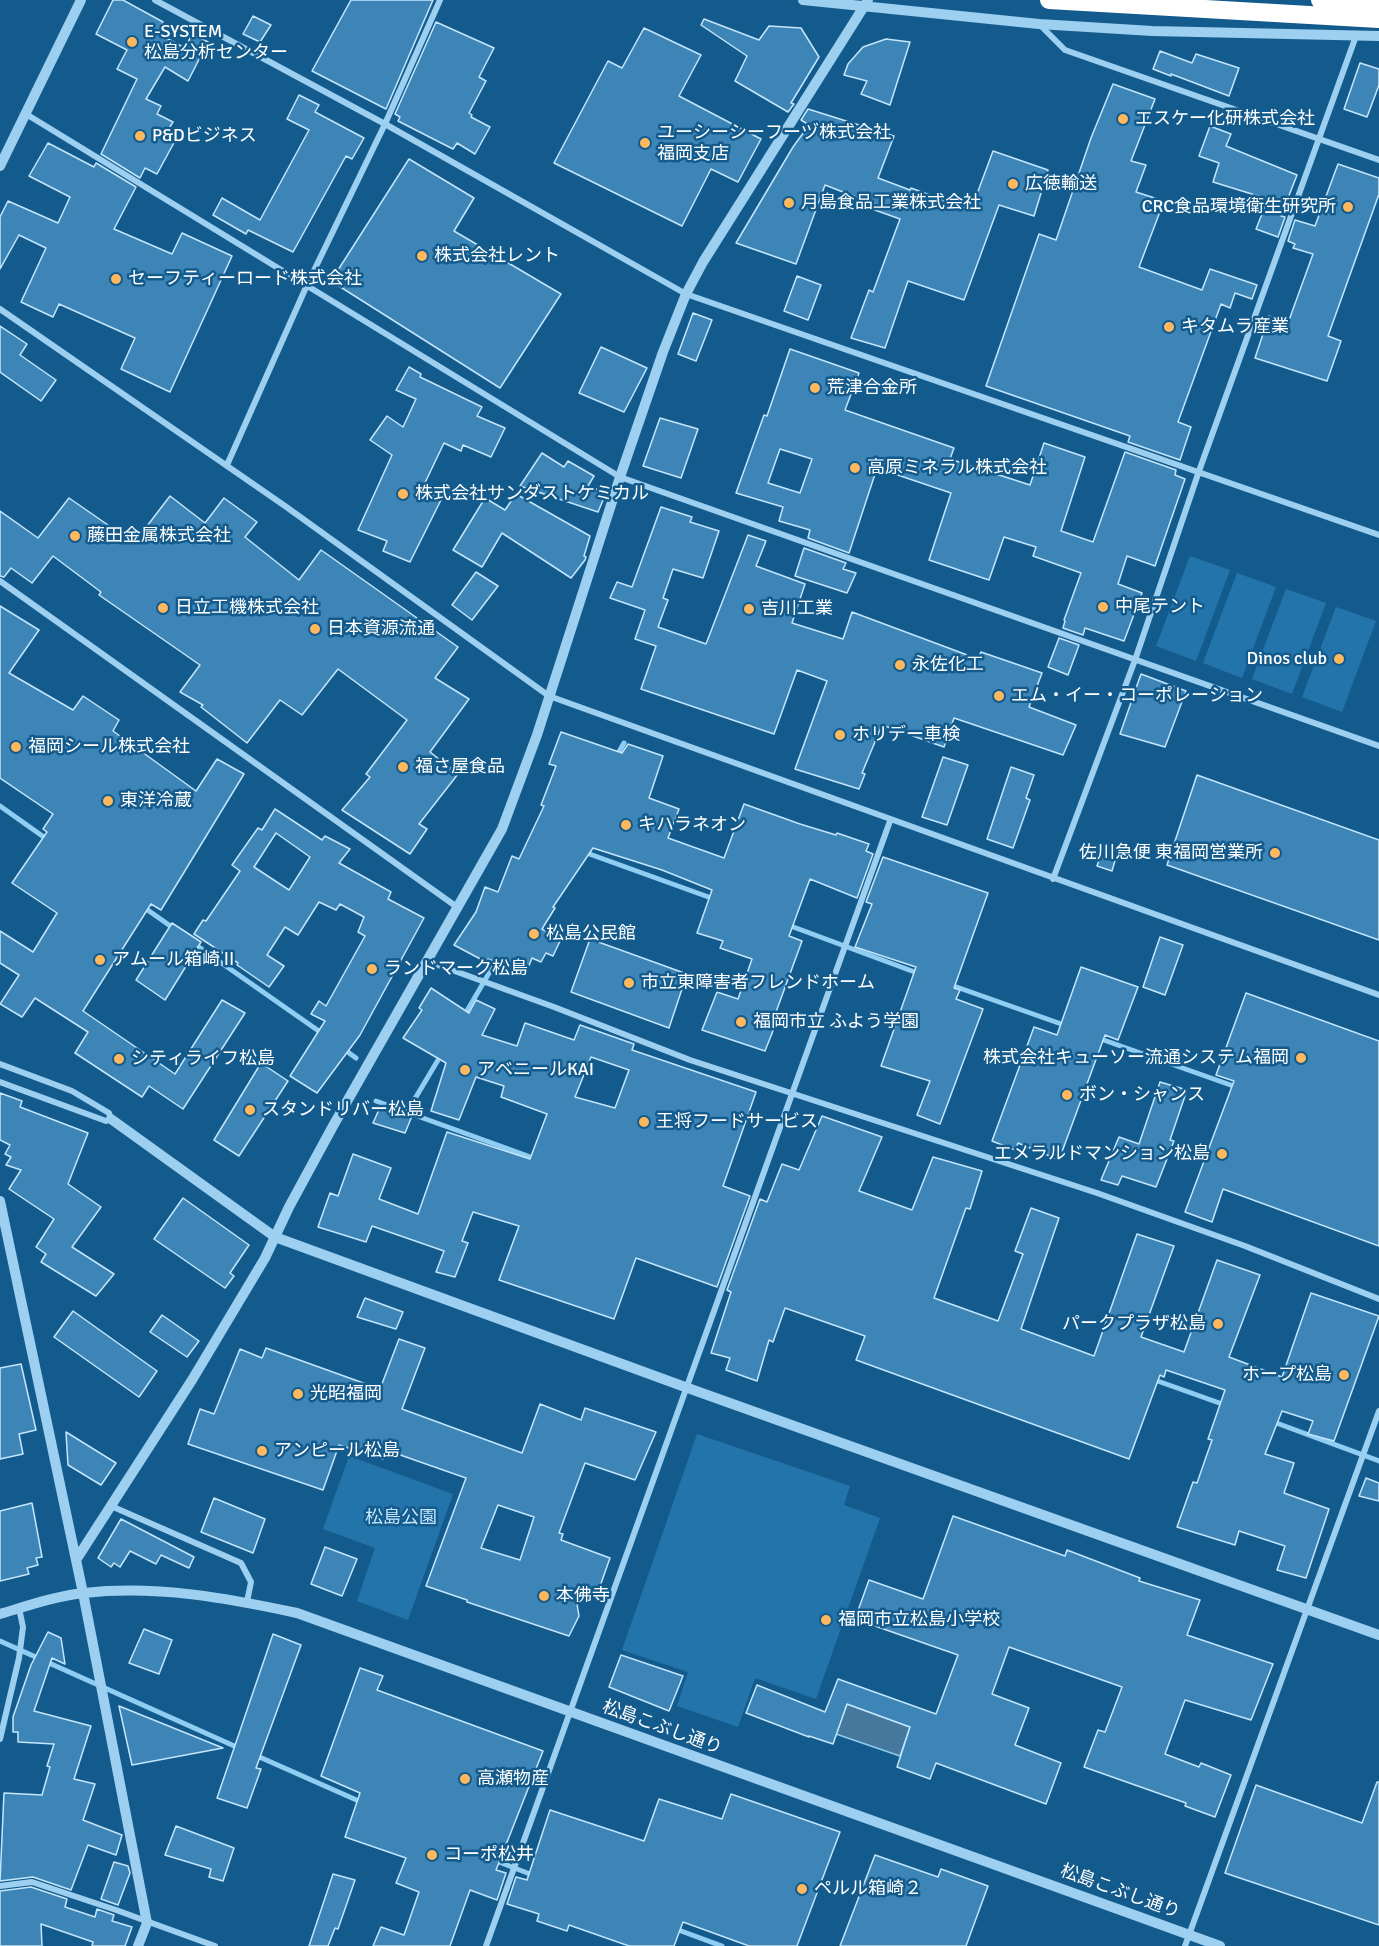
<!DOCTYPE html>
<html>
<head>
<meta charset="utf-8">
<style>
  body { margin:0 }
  canvas { display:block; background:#145b8d }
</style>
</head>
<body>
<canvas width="1379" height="1946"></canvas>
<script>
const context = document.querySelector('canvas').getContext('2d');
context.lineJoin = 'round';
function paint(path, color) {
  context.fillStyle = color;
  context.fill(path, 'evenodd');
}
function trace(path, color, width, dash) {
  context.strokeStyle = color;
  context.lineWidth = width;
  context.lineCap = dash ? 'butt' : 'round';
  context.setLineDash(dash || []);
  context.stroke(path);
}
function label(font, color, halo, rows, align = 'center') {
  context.font = font + ' Signika,"Noto Sans JP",sans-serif';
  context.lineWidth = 5;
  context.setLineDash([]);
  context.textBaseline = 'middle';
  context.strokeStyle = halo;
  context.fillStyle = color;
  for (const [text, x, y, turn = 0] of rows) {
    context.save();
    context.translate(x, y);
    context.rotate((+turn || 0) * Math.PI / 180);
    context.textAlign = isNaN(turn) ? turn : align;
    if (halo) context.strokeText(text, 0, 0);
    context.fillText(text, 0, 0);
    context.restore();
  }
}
const green = new Path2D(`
  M1190,556L1230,570L1196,661L1156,646Z
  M1237,573L1276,587L1242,678L1203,663Z
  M1286,589L1326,603L1292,694L1252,679Z
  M1336,607L1376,621L1342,712L1302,697Z
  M697,1434L850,1486L844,1505L880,1518L816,1699L755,1678L738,1727L677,1706L688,1672L622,1650Z
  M349,1456L453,1494L408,1620L357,1601L375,1548L323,1529Z`);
const water = new Path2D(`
  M847,1704L910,1727L900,1756L836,1734Z`);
const stream = new Path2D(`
  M616,757L624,743
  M0,806L48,840
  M584,852L714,899
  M142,906L176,930
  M788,925L920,974
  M193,943L323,1034
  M948,984L1067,1026
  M464,1016L499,956
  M1098,1038L1239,1088
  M342,1048L356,1058
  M376,1101L536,1159
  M407,1112L441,1055
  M1152,1379L1225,1405
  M1271,1421L1379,1461
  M0,1641L241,1749
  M255,1755L361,1802
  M494,1860L535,1876
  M673,1928L722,1946`);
const building = new Path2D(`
  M113,0H123L163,22L157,33L185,48L192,34L208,42L188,81L165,67L146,99L161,106L157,114L173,122L166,133L176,139L157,174L145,168L140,178L101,154L137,79L117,69L127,50L96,34Z
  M351,0H433L386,109L312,71Z
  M253,16L271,25L260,42L243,34Z
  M704,19L759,40L769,26L801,28L819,57L791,103L794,104L788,112L735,81L747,56L701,25Z
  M436,22L494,48L479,77L486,81L469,113L472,115L471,117L490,127L475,154L457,143L453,149L398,121L400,117L395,114Z
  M644,28L701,55L679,96L761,139L738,182L711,169L682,226L554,163L608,61L622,68Z
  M886,39L910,42L890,105L861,94L867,81L844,75L848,64L863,47Z
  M1160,51L1192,63L1196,54L1239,68L1229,96L1171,74V76L1153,69Z
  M1360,63L1379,69V85L1367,117L1344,109Z
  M1113,84L1155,99L1131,161L1146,165L1136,192L1164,201L1139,267L1202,290L1210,269L1257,285L1252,299L1235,293L1230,308L1221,304L1178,422L1191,427L1180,460L1128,442L1130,436L986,386L1039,234L1056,240L1091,138Z
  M299,95L319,105L315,112L364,138L352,159L346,156L293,252L248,230L246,234L213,215L222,198L260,220L309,130L287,119Z
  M808,109L894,136L878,178L910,190L911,188L971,210L993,151L1048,170L1034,216L999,205L964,300L908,281L885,348L851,338L869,290L873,292L900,219L872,209L874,204L825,185L796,264L736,243L793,147L809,125L801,120Z
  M1210,126L1231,134L1226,146L1297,175L1281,216L1285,217L1278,237L1256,229L1268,199L1213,182L1219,163L1199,156Z
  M48,143L94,167L96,163L136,187L114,229L172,254L182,233L232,256L170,392L121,369L135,338L59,304L53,317L21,302L46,248L19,235L0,269V217L8,201L58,223L70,197L29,176Z
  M409,159L474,198L454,231L561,294L500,388L331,281Z
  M1338,164L1379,178V194L1328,336L1341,341L1327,381L1255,358L1269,316L1288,323L1313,254L1293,248L1295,244L1288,241L1295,220L1315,226Z
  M797,276L821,285L808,320L784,311Z
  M693,313L712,320L696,361L678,354Z
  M0,326L27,344L20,355L56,380L41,401L0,372Z
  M601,347L647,368L624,412L579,393Z
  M790,349L859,373L845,410L954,448L950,459L1030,485L1044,443L1085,457L1061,531L1093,542L1125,452L1176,470L1175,475L1185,479L1155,566L1127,556L1118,584L1142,593L1124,641L1085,628L1083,635L1063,628L1065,621L1064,620L1081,573L1033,556L1036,547L1004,537L989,580L929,560L951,493L877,468L849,553L808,538L810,530L779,521L783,507L736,493L764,415L767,416ZM780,449L812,459L800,493L768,483Z
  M409,367L421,374L420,377L482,407L477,416L505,428L491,457L463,445L461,451L444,443L422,489L441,500L410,562L383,551L387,541L358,530L392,455L370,440L387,416L403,427L416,399L396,390Z
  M660,418L698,429L681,478L643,466Z
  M542,453L564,467L568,461L594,476L588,486L606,493L598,512L520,486Z
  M516,494L590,536L584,556L586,557L585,560L571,578L502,533L482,567L453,550L485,498L505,510Z
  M170,496L205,523L224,498L257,522L245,537L299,580L321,550L458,647L435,678L469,699L430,752L458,774L419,824L427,829L410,854L342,810L370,777L366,774L407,720L338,669L302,715L280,700L247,743L201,707L203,705L180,692L200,665L99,595L101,592L53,556L32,583L11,568L4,577L0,576V511L38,538L69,498L134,543Z
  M661,507L692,517L690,522L719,531L703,578L673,569L663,598L668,600L658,627L706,644L748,535L766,541L756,566L805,584L792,623L843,639L852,612L978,659L981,652L1042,673L1029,707L1076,725L1063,755L954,718L944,747L882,725L862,773L865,774L859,789L795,769L827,681L797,670L774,734L641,689L656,646L635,639L645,610L610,598L617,582L632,587Z
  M804,548L846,563L843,569L856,573L847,593L795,576Z
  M476,572L498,586L472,620L452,605Z
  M0,606L39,630L9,673L73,710L83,696L119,720L113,731L196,791L217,759L244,774L161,910L151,904L83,1011L175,1074L222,1000L245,1013L183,1109L149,1086L142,1097L75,1053L88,1032L35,998L22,1017L0,1004L19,975L0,963V931L33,952L57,913L12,883L47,832L43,829L53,814L0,778Z
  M1059,638L1079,645L1068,675L1048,667Z
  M1141,674L1186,691L1165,747L1120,734Z
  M561,732L622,753L628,744L663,756L649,798L679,809L668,838L724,858L744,804L800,824L836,835L837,833L869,844L866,851L873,854L857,898L810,879L789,936L802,941L776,1012L780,1013L765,1051L702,1030L717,992L738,999L752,959L720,948L723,941L697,933L712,890L662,870L593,848L553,907L555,908L542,929L561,939L553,956L546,953L541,962L532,958L526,973L488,959L486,962L454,945L476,912L485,887L498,892L512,856L519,859L544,806L541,805L556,766L549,764Z
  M943,757L968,765L947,825L922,817Z
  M1011,767L1034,775L1026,798L1030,800L1013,848L987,839Z
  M1197,775L1379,840V940L1167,865Z
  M275,809L322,840L325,836L350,849L339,863L391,892L388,899L424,918L360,1035L317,1093L290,1076L325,1021L311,1014L319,1001L326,1006L365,936L358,932L364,917L340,904L336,910L319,902L298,935L285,927L267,955L284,966L269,987L237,965L238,963L194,934L203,920L206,921L240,871L232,865L258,828L262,830ZM276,833L310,857L289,890L254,867Z
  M1102,851L1116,857L1112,871L1097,866Z
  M883,857L988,893L954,988L960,990L956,999L983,1009L940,1124L917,1115L930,1081L881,1066L916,967L855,947L872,904L866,902Z
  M172,923L201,942L165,1000L136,980Z
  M1160,937L1183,945L1165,995L1143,987Z
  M590,939L687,974L669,1028L571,992Z
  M1081,967L1138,987L1118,1040L1105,1035L1059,1160L1018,1143L1015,1150L992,1141L1034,1027L1057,1035Z
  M431,988L469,1013L476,1000L495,1009L482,1035L517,1046L525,1023L574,1040L580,1025L634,1044L632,1050L756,1092L723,1186L750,1196L717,1287L636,1258L614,1319L499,1280L519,1226L473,1212L462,1241L468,1243L455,1277L436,1272L444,1251L372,1226L366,1242L318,1227L330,1193L338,1196L353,1154L391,1168L379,1199L418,1214L447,1132L530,1159L547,1114L501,1097L504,1086L476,1077L459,1120L431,1111L446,1063L403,1038L422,1010L419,1008ZM591,1057L629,1070L615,1108L575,1097Z
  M1246,993L1379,1041V1246L1223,1189L1212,1222L1185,1212L1234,1081L1216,1075Z
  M261,1063L288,1081L239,1156L214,1140Z
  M1160,1082L1187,1090L1170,1140L1174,1141L1156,1187L1122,1176L1118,1185L1101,1180L1119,1137L1139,1144Z
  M0,1093L22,1101L20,1107L88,1133L68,1184L101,1207L72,1247L114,1274L96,1296L41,1262L46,1254L36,1247L54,1219L9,1189L21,1170L6,1165L11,1157L5,1154L10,1145L0,1140Z
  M381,1105L412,1116L405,1133L373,1123Z
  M822,1116L882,1137L859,1191L912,1210L933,1157L982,1171L970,1209L966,1208L934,1298L998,1321L1023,1254L1015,1251L1031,1208L1059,1218L1021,1329L1094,1356L1137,1234L1174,1246L1141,1337L1184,1352L1217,1260L1260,1275L1229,1357L1282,1377L1311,1293L1379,1316L1334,1441L1308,1434L1313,1421L1282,1411L1265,1454L1294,1463L1284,1493L1329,1509L1306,1578L1277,1570L1285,1546L1239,1531L1235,1545L1177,1527L1193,1482L1197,1483L1212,1440L1208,1439L1225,1390L1166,1370L1164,1377L1160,1375L1129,1459L856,1360L865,1336L785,1308L773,1342L769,1340L757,1381L726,1370L730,1358L711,1353L731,1292L727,1290L760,1199L767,1202L782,1164L799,1170Z
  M183,1198L249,1245L230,1273L234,1276L225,1288L154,1239Z
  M365,1298L403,1312L396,1329L357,1317Z
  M73,1311L157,1371L139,1397L54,1337Z
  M162,1315L199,1341L187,1357L150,1332Z
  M399,1339L425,1348L402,1409L522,1453L540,1404L581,1420L585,1408L656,1432L635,1480L585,1463L559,1533L563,1534L561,1540L610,1558L598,1592L584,1586L577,1604L579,1616L569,1636L467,1602V1600L426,1586L466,1478L386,1450L383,1459L339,1445L323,1490L188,1444L200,1409L214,1414L240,1349L262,1358L266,1348L380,1389ZM498,1505L534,1517L520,1560L481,1548Z
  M21,1364L36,1430L19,1434L23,1454L0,1459V1368Z
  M66,1432L116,1463L101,1485L68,1465Z
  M1366,1478L1379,1483V1501L1359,1496Z
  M214,1498L265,1519L253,1553L201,1532Z
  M32,1503L42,1557L36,1558L38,1565L27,1568L29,1574L0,1581V1511Z
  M953,1516L1065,1556L1067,1550L1140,1578L1139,1581L1200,1600L1187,1635L1273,1664L1251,1720L1185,1700L1165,1754L1199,1767L1201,1763L1231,1775L1215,1817L1185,1806L1186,1803L1084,1767L1098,1730L1105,1732L1122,1687L1009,1647L992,1694L1029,1708L1015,1745L1061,1763L1046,1804L936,1763L930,1779L897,1767L910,1727L847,1704L833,1744L809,1736V1737L746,1713L757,1685L825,1712L838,1679L936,1714L958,1655L855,1619L869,1580L923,1599Z
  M121,1519L194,1557L189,1568L161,1555L156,1564L130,1551L120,1567L114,1563L111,1567L98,1558Z
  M325,1547L357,1559L342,1596L311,1584Z
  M144,1629L172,1640L159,1674L129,1663Z
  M48,1632L61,1638L65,1664L52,1658L34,1711L91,1726L74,1779L95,1784L83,1820L122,1835L116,1855L88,1845L71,1890L33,1877L0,1881L4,1793L42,1795L50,1767L47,1766L54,1744L18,1742V1732H13V1717L31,1665Z
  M273,1634L301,1645L256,1768L261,1769L247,1808L217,1798Z
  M621,1655L683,1676L669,1711L609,1687Z
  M360,1668L383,1676L377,1690L543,1751L496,1870L506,1873L497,1900L470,1890L450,1946H373L381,1927L404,1935L419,1892L396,1883L406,1858L345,1837L360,1793L321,1776Z
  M119,1706L223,1748L132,1765Z
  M1377,1782H1379V1925L1225,1873L1256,1785L1362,1823Z
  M731,1794L840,1832L797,1946H749L683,1922L674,1946H629L569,1925L567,1931L537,1921L539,1914L507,1904L516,1877L527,1880L550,1810L644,1841L659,1799L722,1819Z
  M176,1826L234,1848L223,1881L209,1877L211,1869L165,1855Z
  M875,1855L938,1877L941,1869L988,1886L966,1946H840Z
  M114,1862L128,1866L130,1873L118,1905L101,1899Z
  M333,1874L355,1880L338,1929L335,1928L328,1946H309Z
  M31,1887L67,1899L65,1907L95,1917L97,1909L114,1915L112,1921L132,1927L125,1946H92L93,1942L41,1924L42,1946H0V1891Z`);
const minor = new Path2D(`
  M155,0L385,124L686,294L1379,535
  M1040,25L1065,50L1379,160
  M26,114L620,477L1379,746
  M0,309L285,506L549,696L1379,995
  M227,465L307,285L385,124L440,0
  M0,581L457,907
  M1053,879L1135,660L1199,471L1356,36
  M427,961L554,1007L690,1060L1097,1193L1245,1246L1379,1299
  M0,1064L72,1091L109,1113L111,1119L106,1121L0,1082
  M111,1506L241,1563L251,1582L247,1602
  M0,1739L19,1658L23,1627L19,1608
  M0,1886L32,1882L116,1910L215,1946
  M486,1946L890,821
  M1185,1946L1379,1411`);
const tertiary = new Path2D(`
  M803,0L1039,24L1152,31L1379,36
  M0,166L81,0
  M111,1119L275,1237L685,1387L1379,1635
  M0,1201L83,1593L147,1923L138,1946
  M76,1560L192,1380L265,1258L289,1207L333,1126L502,829L537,735L620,477L663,352L686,294L703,262L868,0
  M0,1614C27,1606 56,1596 84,1593C157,1585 227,1598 297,1613L1220,1946`);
const motorway = new Path2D(`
  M1049,0L1379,19
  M1320,0L1379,3`);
const markers = [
  [132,42,6,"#ffb85d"],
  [1123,119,6,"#ffb85d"],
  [140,136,6,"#ffb85d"],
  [645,143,6,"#ffb85d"],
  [1013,184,6,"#ffb85d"],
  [789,203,6,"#ffb85d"],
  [1348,207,6,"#ffb85d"],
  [422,256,6,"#ffb85d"],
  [116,279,6,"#ffb85d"],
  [1169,327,6,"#ffb85d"],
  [815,388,6,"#ffb85d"],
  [855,468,6,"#ffb85d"],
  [403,494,6,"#ffb85d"],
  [75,536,6,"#ffb85d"],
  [1103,607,6,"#ffb85d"],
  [163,608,6,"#ffb85d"],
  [749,609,6,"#ffb85d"],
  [315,629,6,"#ffb85d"],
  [1339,659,6,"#ffb85d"],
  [900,665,6,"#ffb85d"],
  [999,696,6,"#ffb85d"],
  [840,735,6,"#ffb85d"],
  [16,747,6,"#ffb85d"],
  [403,767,6,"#ffb85d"],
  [108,801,6,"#ffb85d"],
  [626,825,6,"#ffb85d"],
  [1275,853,6,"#ffb85d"],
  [534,934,6,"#ffb85d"],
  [100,960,6,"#ffb85d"],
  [372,969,6,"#ffb85d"],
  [629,983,6,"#ffb85d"],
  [741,1022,6,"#ffb85d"],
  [1301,1058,6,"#ffb85d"],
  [119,1059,6,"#ffb85d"],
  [465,1070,6,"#ffb85d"],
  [1067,1095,6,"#ffb85d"],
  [250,1110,6,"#ffb85d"],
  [644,1122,6,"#ffb85d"],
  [1222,1154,6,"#ffb85d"],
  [1218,1324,6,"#ffb85d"],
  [1344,1375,6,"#ffb85d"],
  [298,1394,6,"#ffb85d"],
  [262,1451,6,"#ffb85d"],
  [544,1596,6,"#ffb85d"],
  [826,1620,6,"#ffb85d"],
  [465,1779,6,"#ffb85d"],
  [432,1855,6,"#ffb85d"],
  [802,1889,6,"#ffb85d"]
];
const poiNames = [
  ["E-SYSTEM",144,32],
  ["松島分析センター",144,53],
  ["エスケー化研株式会社",1135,119],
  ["ユーシーシーフーヅ株式会社",657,133],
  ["福岡支店",657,154],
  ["P&Dビジネス",152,136],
  ["広徳輸送",1025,184],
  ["月島食品工業株式会社",801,203],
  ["CRC食品環境衛生研究所",1336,207,"right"],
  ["株式会社レント",434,256],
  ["セーフティーロード株式会社",128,279],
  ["キタムラ産業",1181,327],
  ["荒津合金所",827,388],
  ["高原ミネラル株式会社",867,468],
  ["株式会社サンダストケミカル",415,494],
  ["藤田金属株式会社",87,536],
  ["中尾テント",1115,607],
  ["日立工機株式会社",175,608],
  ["吉川工業",761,609],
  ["日本資源流通",327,629],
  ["Dinos club",1327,659,"right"],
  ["永佐化工",912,665],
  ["エム・イー・コーポレーション",1011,696],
  ["ホリデー車検",852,735],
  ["福岡シール株式会社",28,747],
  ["福さ屋食品",415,767],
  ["東洋冷蔵",120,801],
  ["キハラネオン",638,825],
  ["佐川急便 東福岡営業所",1263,853,"right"],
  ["松島公民館",546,934],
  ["アムール箱崎Ⅱ",112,960],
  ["ランドマーク松島",384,969],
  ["市立東障害者フレンドホーム",641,983],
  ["福岡市立 ふよう学園",753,1022],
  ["株式会社キューソー流通システム福岡",1289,1058,"right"],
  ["シティライフ松島",131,1059],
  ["アベニールKAI",477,1070],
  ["ボン・シャンス",1079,1095],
  ["スタンドリバー松島",262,1110],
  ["王将フードサービス",656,1122],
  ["エメラルドマンション松島",1210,1154,"right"],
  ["パークプラザ松島",1206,1324,"right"],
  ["ホープ松島",1332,1375,"right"],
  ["光昭福岡",310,1394],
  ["アンピール松島",274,1451],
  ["本佛寺",556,1596],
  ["福岡市立松島小学校",838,1620],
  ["高瀬物産",477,1779],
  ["コーポ松井",444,1855],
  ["ペルル箱崎２",814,1889]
];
const parkNames = [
  ["松島公園",401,1518]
];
const streetNames = [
  ["松島こぶし通り",662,1728,20],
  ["松島こぶし通り",1120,1892,20]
];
paint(green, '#2374aa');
paint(water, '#45789c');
trace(water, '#8fcdf3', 1.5);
trace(stream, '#8fcdf3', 5);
paint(building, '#3d85b6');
trace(building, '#c4e6fc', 1.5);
trace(minor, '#9dcff0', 6);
trace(tertiary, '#9dcff0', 10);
trace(motorway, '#fff', 18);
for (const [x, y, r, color] of markers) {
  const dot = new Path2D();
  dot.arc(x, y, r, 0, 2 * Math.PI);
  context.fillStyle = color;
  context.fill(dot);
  trace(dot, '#145b8d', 2);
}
label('18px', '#fff', '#145b8d', poiNames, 'left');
label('18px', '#c4e6fc', '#145b8d', parkNames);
label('18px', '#fff', '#145b8d', streetNames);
</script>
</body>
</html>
